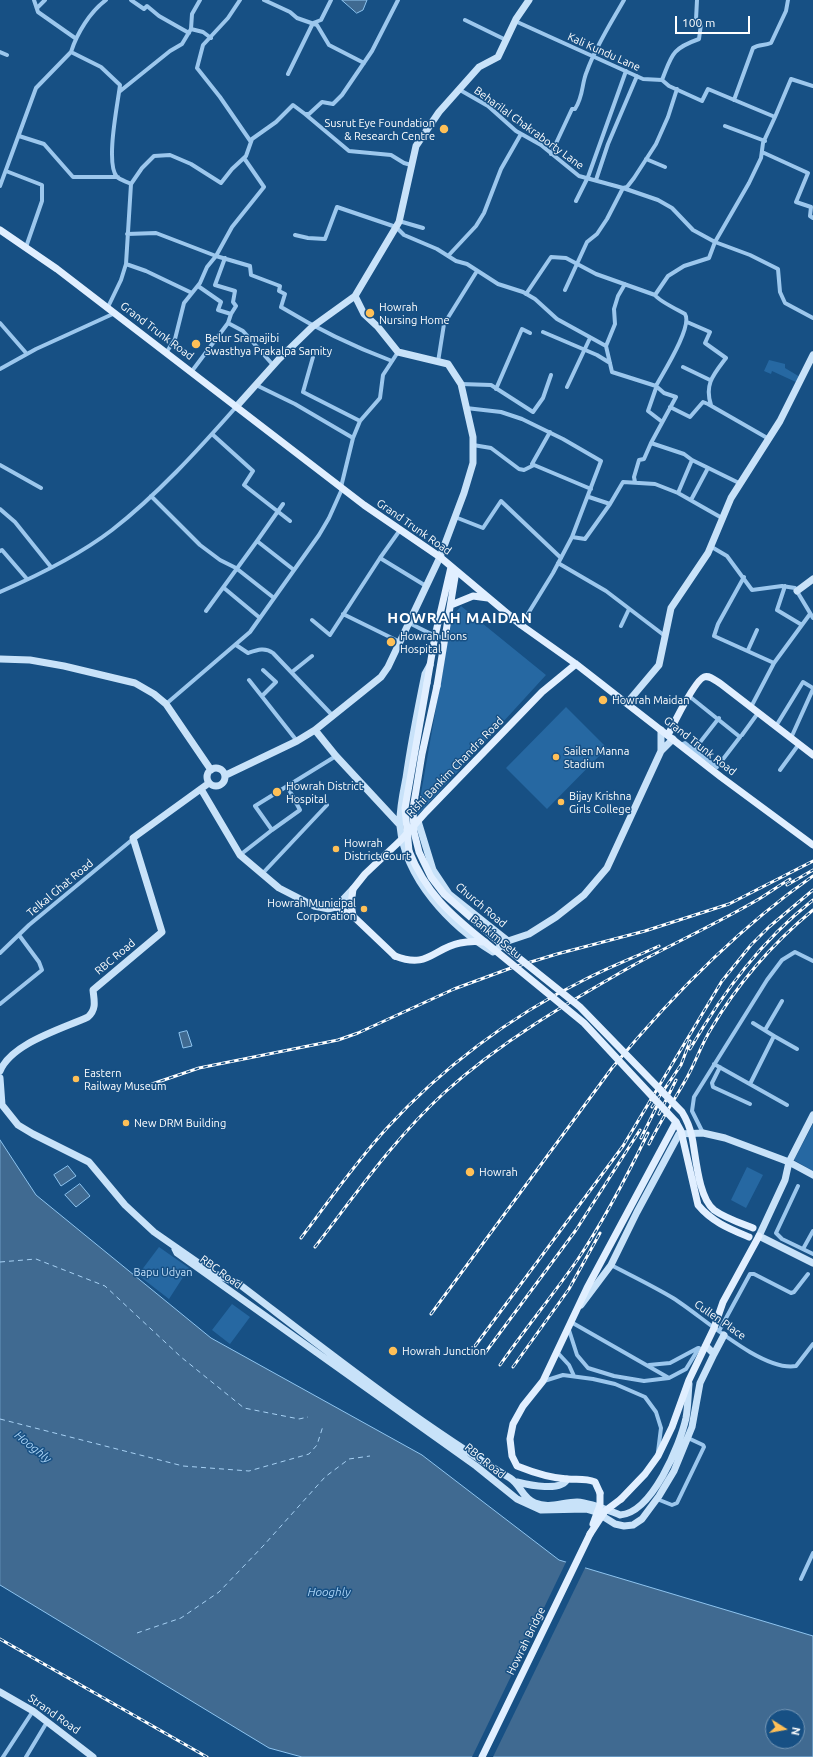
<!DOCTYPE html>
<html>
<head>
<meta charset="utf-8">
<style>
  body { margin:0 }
  #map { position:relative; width:813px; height:1757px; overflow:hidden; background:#175084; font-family:Ubuntu,sans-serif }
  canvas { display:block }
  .north { position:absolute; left:765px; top:1709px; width:40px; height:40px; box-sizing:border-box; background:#175084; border:1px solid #7496b5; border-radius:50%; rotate:101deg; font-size:11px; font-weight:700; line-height:16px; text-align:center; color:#fff }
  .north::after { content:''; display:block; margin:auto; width:14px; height:18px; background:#ffc057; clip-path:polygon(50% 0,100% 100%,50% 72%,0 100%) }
  .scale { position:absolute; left:675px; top:16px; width:75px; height:18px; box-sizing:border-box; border:2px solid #fff; border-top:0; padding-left:5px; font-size:12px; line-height:14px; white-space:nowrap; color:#fff; -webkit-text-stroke:3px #175084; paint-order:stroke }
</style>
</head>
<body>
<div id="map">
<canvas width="813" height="1757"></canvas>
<div class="north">N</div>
<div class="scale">100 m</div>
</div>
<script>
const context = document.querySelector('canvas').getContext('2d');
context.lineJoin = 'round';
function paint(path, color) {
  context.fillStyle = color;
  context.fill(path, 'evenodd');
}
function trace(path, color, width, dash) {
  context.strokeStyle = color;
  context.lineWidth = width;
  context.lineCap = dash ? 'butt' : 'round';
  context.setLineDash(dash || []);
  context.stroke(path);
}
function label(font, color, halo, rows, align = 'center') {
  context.font = font + ' Ubuntu,sans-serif';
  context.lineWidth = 3;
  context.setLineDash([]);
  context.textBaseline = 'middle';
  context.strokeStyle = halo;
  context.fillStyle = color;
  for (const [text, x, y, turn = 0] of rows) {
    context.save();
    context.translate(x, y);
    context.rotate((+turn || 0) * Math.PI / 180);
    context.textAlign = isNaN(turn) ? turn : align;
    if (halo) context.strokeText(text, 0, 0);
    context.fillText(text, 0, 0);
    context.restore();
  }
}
const green = new Path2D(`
  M769,360L785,364V368L800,377L798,383L772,371L771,374L764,371Z
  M461,606L546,675L417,816L452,617Z
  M566,707L607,748L547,809L506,768Z
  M813,1124V1171L794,1160Z
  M747,1167L763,1175L746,1208L731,1200Z
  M159,1247L189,1268L169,1299L138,1275Z
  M232,1304L250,1317L230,1344L212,1330Z`);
const water = new Path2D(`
  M342,0H367L363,10L357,13Z
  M187,1031L192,1046L183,1048L179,1033Z
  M0,1140L36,1195L211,1338L422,1455L559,1560L813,1636V1757H302L269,1748L0,1585ZM773,1717H797V1741H773Z
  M68,1166L76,1176L61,1186L54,1175Z
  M80,1184L90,1196L76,1207L65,1195Z`);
const pier = new Path2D(`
  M567,1560L586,1566L493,1757H472Z`);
const ferry = new Path2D(`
  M0,1262L36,1259L105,1286L181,1357L244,1408L299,1419L308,1417
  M0,1419L183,1466L249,1471L309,1454L317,1445L323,1426
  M137,1633L181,1618L219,1592L264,1545L325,1477L349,1459L370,1456`);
const street = new Path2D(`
  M34,0L38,12L75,38
  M106,0C90,12 77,33 71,52L101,67L120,85C118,103 105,164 117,177C120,180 128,182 131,184
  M131,0L144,9L147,6L159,16L189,33
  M240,0L228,18L203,45L197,68L220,97L251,142
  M264,0L290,12L297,18L317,25L329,45L364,63
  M37,8L45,0
  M465,20L506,40
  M515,21L643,79L662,80L669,86L702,101L708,89L775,117L791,79L813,86
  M191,29L192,14L200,0
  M0,52L7,55
  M288,74L313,23L321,20L331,0
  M662,80C672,55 671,49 699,39L701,24L696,20L697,0
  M460,90L488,106L516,131L541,145L579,176L623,188L658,200L672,208L693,230L715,242L709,258L684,266L668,276L655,295L596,274L566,258L551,257L526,294
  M119,92L170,51L182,44L191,29L203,32L211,38
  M734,100L753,48C759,44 764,46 771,43L786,11L788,0
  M305,114L349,151L391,155L404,163L411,165
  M775,117L763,143L761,158L749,183L715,242L750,255L778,269L780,292L785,303L813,318
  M725,126L765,141
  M19,136L44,144L73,177H118
  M762,152L808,173L796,202L811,207L810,216L813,218
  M551,154L572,109H575C584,95 581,85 587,71C596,46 611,23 624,0
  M244,158L264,187L232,227L216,256L250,266L251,275L280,286L279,291L285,294L281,307C317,329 352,346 392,361
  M646,159L665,167
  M6,171L42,185V201L26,247
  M596,180L608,144L637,76
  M0,186L36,88L71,52
  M576,201L588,177L626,71
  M399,221L423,228
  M127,234L156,233L216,256L207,267L200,283L184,303L175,339L166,353
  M295,235L308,238L325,239L337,207L396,227L404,235L437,249L456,261L467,264L498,284L523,292L535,299L557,319L606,346L615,324L614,309L618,296L625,284
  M448,256L476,226L484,213L501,169L521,134
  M225,258L215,285L235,291L233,302L236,306L231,314
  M126,264L146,271L192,293
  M198,286L221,302L218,310L231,314L228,323
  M565,290L587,242L597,234L607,219L623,188L627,187L634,178L656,144L668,117L677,89
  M655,295C659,301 678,310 685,314C693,326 663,373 656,386
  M108,307L121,280L126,264L131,184L142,168L154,156L170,155L191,164L221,183L232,169L246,156L252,139L276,122L293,105L305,114H309L322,102L333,104L342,95L372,51L398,0
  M687,322L710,332L705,343L726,358C714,374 704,384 711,405
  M0,323L27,354
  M543,332L597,355L610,363
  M606,346L612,372L656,386L664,393L676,397L651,443
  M313,357L303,392L360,421
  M438,362L444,324L477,271
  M683,367L710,380
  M0,369L36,349L115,313
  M192,371L228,323L243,331L273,365
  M461,384L491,385L533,412L543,398L551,375
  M256,385L295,404L353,438
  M567,387L590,338
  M656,388L648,411L661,421
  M496,389L522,329L530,333
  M670,407L690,417L703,402L708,404L769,439
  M466,408L501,412L522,419L563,439L601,461L572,537L553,573L521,625
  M212,434L253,471L244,485L290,521
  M473,445L491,448L519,469L524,470L534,465L591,489
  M532,464L550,432
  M0,465L41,488
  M635,482L634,477L639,460L644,459L651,443L684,454L692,460
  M341,487L353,438L360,421L380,398L383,375L398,352
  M678,493L692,460L739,483
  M151,496L200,545L220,560L236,568L274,598
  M589,497L610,504
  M691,500L708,468
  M0,509L15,522L51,567
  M455,517L483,528L501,501L561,558
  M572,537L585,539L610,504L623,482L655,484L678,493L722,518
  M257,541L283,504
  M710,546L727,556L752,590L782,586L795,588L813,618
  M0,551L2,550L27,579
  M380,558L400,530
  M558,563L606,591L665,636
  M744,577L718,624L714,636L774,663
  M785,586L777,610L802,625
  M224,588L260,618
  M0,592C39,575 78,556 112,530C156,496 199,449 236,407
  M206,611L257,541L294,570
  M343,614L400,642
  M312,620L330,635L380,558L426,586
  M409,623C422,629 430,635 444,638
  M621,626L629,609
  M236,645L248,653C257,650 265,647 273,653L333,716
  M748,650L757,630
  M292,672L312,656
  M249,680L297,741
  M262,696L276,682L263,670
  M689,696L740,737L717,767L694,750
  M166,704L250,632L319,535L329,518L342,489
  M751,707L774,663L810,614
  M776,726L803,682L813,688
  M742,735L758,713
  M791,738L813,689
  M680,745L685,743L694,750L719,718
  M780,770L799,744
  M287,786L300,810L272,830L255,806L336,756
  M240,855L272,830
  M262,874L327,805
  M0,953L29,925L133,839
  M0,1004L42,970L39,962L19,935
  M753,1023L774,1036
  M765,1030L782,1001
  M714,1064L787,1105
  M720,1067L712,1083L713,1087L750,1104
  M750,1084L774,1036L797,1049
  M703,1133L692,1111L694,1097L767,980L782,960L795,952L813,961
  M798,1186L776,1233L782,1239L813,1254
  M803,1249L813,1231
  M611,1265C632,1276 653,1286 673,1298C702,1316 762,1372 796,1366L813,1344
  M571,1322L669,1378
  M569,1330L577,1355L588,1368L614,1376L644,1381L669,1378L686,1369L699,1348
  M719,1331L750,1274H754L791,1293L794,1292L808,1274
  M557,1352L569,1365L574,1376
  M649,1365L670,1363L698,1348
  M544,1381L563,1375L593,1379L615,1384L645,1397L656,1412L661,1428L658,1452
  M657,1499L672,1505L677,1503L704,1447L703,1445L688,1438
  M801,1579L813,1553
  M3,1757L33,1711
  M26,1757L47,1722`);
const secondary = new Path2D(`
  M236,407L279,359L312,327L355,296L399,222L416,146L439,112L479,67L498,57L516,19L529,0
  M797,591L813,579
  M0,659L30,660L64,666L135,683L154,694L166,704L211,770
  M430,665L425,674C418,708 411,743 406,778C403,793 399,811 400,826C405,879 450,926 493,952L508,941L529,934L556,917L584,895L607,868L661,751L673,739
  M627,703L659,665L671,608L708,553L731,498L780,421L813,355
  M315,730L336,756L400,825
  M661,730V751
  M207 777a9 9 0 1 1 18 0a9 9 0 1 1-18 0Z
  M226,775L297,741L315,730L381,677L388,667L440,557L464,493L473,463V437L461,384L448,364L398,352L378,327L364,314L355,296
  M201,789L240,855L279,888L314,906L329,909L336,907L353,889
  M414,822L418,821L433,870L449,894L508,941
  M0,1071C12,1043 62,1029 88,1017C97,1009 94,1000 93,990L162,932L133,838L209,783
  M0,1078L2,1105L18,1125L33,1134L89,1162L125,1205L154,1232L213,1273L239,1284C327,1351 415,1421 510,1478C521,1485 522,1498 535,1503C549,1509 563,1502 577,1502C592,1503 607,1510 620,1515C652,1513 680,1445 686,1418C688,1407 688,1395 689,1384
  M813,1115L789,1162L785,1180L759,1236L813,1263
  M175,1249L177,1253L476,1466L517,1499L541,1510L586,1509L596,1512L615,1524L624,1526L633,1525L642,1519L659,1496L674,1471L692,1427L700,1383L714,1354L706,1346
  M581,1305L611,1265L637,1212L679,1134L703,1133L725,1138L789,1162L813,1175
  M714,1354L724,1335
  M517,1482C529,1485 562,1492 567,1479
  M0,1692L33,1711L93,1757`);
const primary = new Path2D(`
  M0,230L57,269L364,505L440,557L521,625L576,664L721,777L813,845
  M451,605L473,596L488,598
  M427,683L435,636L451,567
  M437,686L456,571
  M668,735C673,725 695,680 704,677C710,675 716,681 721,684L813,755
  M409,851C426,893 450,914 485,942
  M336,907L353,916
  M395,956L353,916L351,904L353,889L365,874L402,839L426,812L542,692L576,664
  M600,1493L595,1482C585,1478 577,1480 567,1479C550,1478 532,1472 517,1466L512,1456L510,1439L513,1424L523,1406L543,1381L587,1288L676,1122
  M621,1499L645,1474L658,1456L672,1427L689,1380L714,1328L723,1302L759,1236
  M482,1757L590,1534`);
const rail = new Path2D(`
  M787,885L813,870
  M690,1049C724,991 761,941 813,900
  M152,1084L199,1068L338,1040L358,1033L454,989L511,968L557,954L645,931L729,904L813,861
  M652,1107L681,1065L690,1041
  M659,1114L676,1080
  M641,1138L658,1104
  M649,1144C660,1122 673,1102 685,1081C695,1064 701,1045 711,1029C738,983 772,944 813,910
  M301,1238C329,1201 355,1163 387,1128C441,1069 509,1017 582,981C607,968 633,958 659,946
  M315,1247C356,1194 394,1139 444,1093C500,1042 567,1003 632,966C674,943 718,923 759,899C770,892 780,885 790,879
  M431,1314L612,1068C671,997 737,929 813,876
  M475,1346L623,1146L722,981L751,945L769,927L813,890
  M485,1353L576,1230L640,1130
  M500,1365C525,1329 553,1295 578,1259C605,1219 627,1176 648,1133
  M513,1367L569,1289L600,1233
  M0,1639L207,1757`);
const primaryBridge = new Path2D(`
  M437,686L422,754L413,809L414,832L419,852L431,877L444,894L499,942L580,1007L682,1112C687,1120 690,1128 692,1137C696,1156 698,1197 714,1210C725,1218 740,1223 753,1228
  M409,851L405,808L427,683
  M395,956C428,969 432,949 460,943C468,941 476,941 485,942L584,1023L676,1122L681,1131L698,1205C712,1222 730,1229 749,1237
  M593,1524L600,1505V1493
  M590,1534L605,1511L621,1499`);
const markers = [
  [444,129,5,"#ffc057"],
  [370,313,5,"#ffc057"],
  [196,344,5,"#ffc057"],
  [391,642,5,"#ffc057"],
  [603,700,5,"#ffc057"],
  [556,757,4,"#ffc057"],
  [277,792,5,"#ffc057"],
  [561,802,4,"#ffc057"],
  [336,849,4,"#ffc057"],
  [364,909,4,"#ffc057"],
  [76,1079,4,"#ffc057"],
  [126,1123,4,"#ffc057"],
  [470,1172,5,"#ffc057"],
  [393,1351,5,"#ffc057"]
];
const streetNames = [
  ["Kali Kundu Lane",604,52,24],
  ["Beharilal Chakraborty Lane",529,128,36],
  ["Grand Trunk Road",157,331,37],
  ["Grand Trunk Road",414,527,35],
  ["Grand Trunk Road",700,746,38],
  ["Rishi Bankim Chandra Road",455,767,-46],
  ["Telkal Ghat Road",60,888,-40],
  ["Church Road",481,905,40],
  ["Bankim Setu",496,937,39],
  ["RBC Road",115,957,-40],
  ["RBC Road",221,1272,36],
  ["Cullen Place",720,1320,35],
  ["RBC Road",485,1461,39],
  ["Howrah Bridge",526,1641,-64],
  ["Strand Road",54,1714,35]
];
const poiNames = [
  ["Susrut Eye Foundation",435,123,"right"],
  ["& Research Centre",435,136,"right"],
  ["Howrah",379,307],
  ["Nursing Home",379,320],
  ["Belur Sramajibi",205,338],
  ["Swasthya Prakalpa Samity",205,351],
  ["Howrah Lions",400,636],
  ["Hospital",400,649],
  ["Howrah Maidan",612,700],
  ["Sailen Manna",564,751],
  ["Stadium",564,764],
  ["Howrah District",286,786],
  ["Hospital",286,799],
  ["Bijay Krishna",569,796],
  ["Girls College",569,809],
  ["Howrah",344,843],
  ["District Court",344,856],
  ["Howrah Municipal",356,903,"right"],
  ["Corporation",356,916,"right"],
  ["Eastern",84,1073],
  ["Railway Museum",84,1086],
  ["New DRM Building",134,1123],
  ["Howrah",479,1172],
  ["Howrah Junction",402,1351]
];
const parkNames = [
  ["Bapu Udyan",163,1272]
];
const waterNames = [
  ["Hooghly",33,1447,39],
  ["Hooghly",329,1592]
];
const districtNames = [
  ["HOWRAH MAIDAN",460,618]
];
paint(green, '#2668a2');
paint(water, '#406a91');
trace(water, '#8ec4ef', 1);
paint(pier, '#175084');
trace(ferry, '#a7d1f4', 1, [5, 4]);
trace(street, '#9cc7ed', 4);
trace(secondary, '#c8e2f9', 7);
trace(primary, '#e1efff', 7);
trace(rail, '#fff', 3);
trace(rail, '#175084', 1.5, [4.5]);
trace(primaryBridge, '#e1efff', 7);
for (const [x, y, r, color] of markers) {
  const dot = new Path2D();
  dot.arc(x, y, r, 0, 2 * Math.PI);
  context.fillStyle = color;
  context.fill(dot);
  trace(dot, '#175084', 1.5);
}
label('11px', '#fff', '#175084', streetNames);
label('11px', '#fff', '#175084', poiNames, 'left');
label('11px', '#c1dff9', '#175084', parkNames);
label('italic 12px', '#a7d1f4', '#175084', waterNames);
context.letterSpacing = '1px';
label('bold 15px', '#fff', '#175084', districtNames);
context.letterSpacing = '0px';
</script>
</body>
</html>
